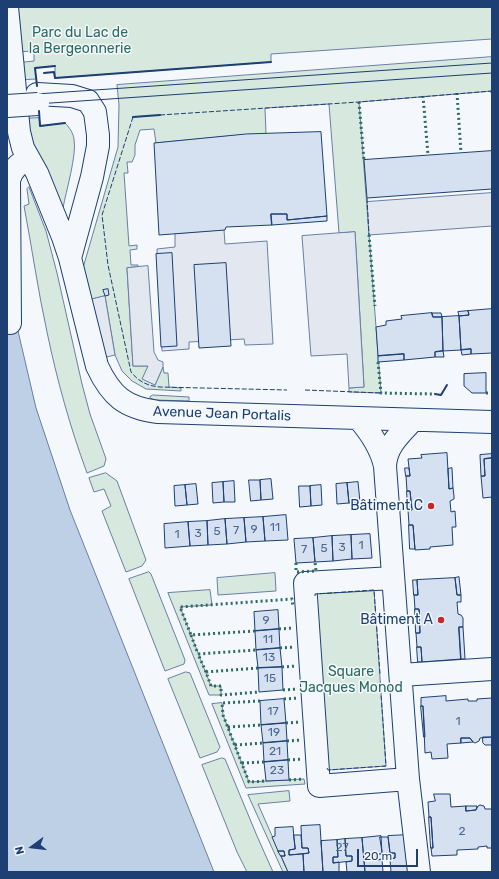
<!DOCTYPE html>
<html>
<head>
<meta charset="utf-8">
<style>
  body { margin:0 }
  #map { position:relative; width:499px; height:879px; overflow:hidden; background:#f4f7fb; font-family:Rubik,sans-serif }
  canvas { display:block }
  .frame { position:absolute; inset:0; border:8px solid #1d3f73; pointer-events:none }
  .north { position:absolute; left:12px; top:827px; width:40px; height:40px; -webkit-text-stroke:3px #f4f7fb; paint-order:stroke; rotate:255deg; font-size:11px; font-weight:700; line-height:16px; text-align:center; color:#1d3f73 }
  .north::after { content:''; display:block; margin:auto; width:14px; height:18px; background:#1d3f73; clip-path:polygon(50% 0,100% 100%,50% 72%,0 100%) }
  .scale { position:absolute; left:357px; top:849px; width:61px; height:18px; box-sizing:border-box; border:2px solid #1d3f73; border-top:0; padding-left:5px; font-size:12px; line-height:14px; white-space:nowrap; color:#1d3f73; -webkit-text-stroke:3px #f4f7fb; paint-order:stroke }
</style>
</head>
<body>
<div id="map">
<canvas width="499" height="879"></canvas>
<div class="frame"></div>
<div class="north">N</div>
<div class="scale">20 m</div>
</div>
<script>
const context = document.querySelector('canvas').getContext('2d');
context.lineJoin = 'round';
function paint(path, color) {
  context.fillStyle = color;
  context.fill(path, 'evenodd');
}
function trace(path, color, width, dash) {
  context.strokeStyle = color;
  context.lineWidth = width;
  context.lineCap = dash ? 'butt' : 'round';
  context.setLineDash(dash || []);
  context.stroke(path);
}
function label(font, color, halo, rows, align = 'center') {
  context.font = font + ' Rubik,sans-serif';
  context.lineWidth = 3;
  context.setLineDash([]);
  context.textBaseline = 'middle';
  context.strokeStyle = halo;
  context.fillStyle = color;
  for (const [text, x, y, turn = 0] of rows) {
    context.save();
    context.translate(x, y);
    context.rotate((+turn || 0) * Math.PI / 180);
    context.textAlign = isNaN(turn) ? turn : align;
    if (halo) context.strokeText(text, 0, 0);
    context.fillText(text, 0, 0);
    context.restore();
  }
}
const green = new Path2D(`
  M11,7H492V39L271,54V62L55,78V66L35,68L36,79L17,80L15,63L34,61V51L14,52Z
  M492,57V91L359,102L381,393L349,392V388L364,387L355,232L339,233L329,104L265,108L266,134L230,136L156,143L154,129L140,130L135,145V155L132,162H127L128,173H124L129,246L137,245V249L130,250L131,265H138V267L127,268L133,366H148L155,385L163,367L164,373H168L169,387L181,388V391L146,389L132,381L122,371L115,355L105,296L89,300L83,268L118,147L119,105L117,85Z
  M39,118L41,126L65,123C70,128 73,133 74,139C77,155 66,191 63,208L20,119Z
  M29,187L46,231L57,273L82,384L90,414L105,456L106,459L104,466L87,473C70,427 57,380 47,332C38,291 32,248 24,206L29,204L27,189Z
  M153,395L189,397V401L155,400L150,398V397Z
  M106,473L117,481L146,560L142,566L126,572L102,511L111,506L104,489L94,492L89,478Z
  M149,572L151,574L185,660L184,664L165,671L129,579Z
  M275,573L276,591L218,595L217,578Z
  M210,590L212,605L180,607L211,686H221V695H209L168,593Z
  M374,590L386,766L328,770L315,594Z
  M186,672L190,673L220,747L217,752L200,758L168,679Z
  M222,703L223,715L249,782L304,779L305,784L246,788L212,704Z
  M222,758L225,759L257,836L273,872H247L237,852L202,765Z
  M289,791L290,801L258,804L288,872H283L248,795Z`);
const parking = new Path2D(`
  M492,193V226L369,235L367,202Z
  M224,230L225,244L267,241L273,344L245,345L244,339L189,342V349L162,351L157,249L175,247V234Z
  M355,232L364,387L349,388L347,354L311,356L302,236Z
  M148,266L154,352L158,360L163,362V367L155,385L142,379L148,366H133L127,268Z
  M105,296L115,355L102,358L89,300Z`);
const water = new Path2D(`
  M7,321L18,331L36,408L70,510L214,872H7Z`);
const building = new Path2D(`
  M321,132L327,216L287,220V214H271L272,225L226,227L225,230L159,235L154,143L246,134Z
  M492,151V189L367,198L364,160Z
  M271,214H287V220L327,216V221L272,225Z
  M172,253L177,346L161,347L156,254Z
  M226,263L231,346L199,348L194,265Z
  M108,289L109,295L105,296L103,290Z
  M492,309V353L471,354V349L461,350L459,316L469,315L468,311Z
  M468,311L469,315L459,316L458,312Z
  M432,313L433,317H442L443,351L435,352V357L404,360V354L378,356L376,327L386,325V321L402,319L401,316Z
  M432,313H441L442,317H433Z
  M459,316L461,350L443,351L442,317Z
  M471,349V354L462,355L461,350Z
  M443,351L444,357H435V352Z
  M404,354V360L378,362V356Z
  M486,373V393H472L464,386V374Z
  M447,453L449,489L453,488L454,496V499L450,501L451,512L455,511L456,527H452L453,545L430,547V549L415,550L413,525H409L408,510H412L410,491H407L406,476H410L408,459L422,458L421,455Z
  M492,454V458L484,459L485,476H481L480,455Z
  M492,458V497L483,498L481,476H485L484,459Z
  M405,468H409L410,476H406Z
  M452,468L453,488L449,489L448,469Z
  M271,479L273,499L261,500L260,480Z
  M249,480H260L261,500L251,501Z
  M234,481L235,502H224L223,482Z
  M223,482L224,502L213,503L212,483Z
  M358,482L360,502L349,503L347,483Z
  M347,483L349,503L337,504L336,484Z
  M196,484L198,504L187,505L185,485Z
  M185,485L187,505L175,506L174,486Z
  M321,485L322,505L311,506L310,486Z
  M299,486H310L311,506L300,507Z
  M407,491H410L412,510H408Z
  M286,515L288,540L265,541L263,517Z
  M263,517L265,541L246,542L244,518Z
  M244,518L246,542L227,544L225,519Z
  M225,519L227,544L208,545L207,521Z
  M207,521L208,545L190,546L188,522Z
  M188,522L190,546L165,548L164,524Z
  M409,525H413L415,549H410Z
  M370,534L372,558L352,559L351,535Z
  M351,535L352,559L333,561L332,536Z
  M332,536L333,561L315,562L313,538Z
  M313,538L315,562L296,563L294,539Z
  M459,577L461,595H457L455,578Z
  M455,578L457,595H461V602H457L458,614L461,615L463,618V627H459L461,659L422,662L421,647H417L416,633H420L419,609H415L414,595H418L417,580Z
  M413,580H417L418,595H414Z
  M415,609H419L420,633H416Z
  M278,610L279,629L255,631L254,612Z
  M459,627H463L465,659H461Z
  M279,629L280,648L256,650L255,631Z
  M417,647H421L422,662H418Z
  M280,648L282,667L258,668L256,650Z
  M282,667L283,690L259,692L258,668Z
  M446,696V701L468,699V701H477V699L492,698V737L480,738L479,741L475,743L473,742L470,738H461V743L447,744L448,758L432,759L431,752L425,753L423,706H421V698Z
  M284,699L286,723L261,725L260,701Z
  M421,706H423L425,737H424Z
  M286,723L287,741L263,743L261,725Z
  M483,737H492V745H485L483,743Z
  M461,738H470L473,742L461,743Z
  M287,741L288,760L264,762L263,743Z
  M288,760L289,780L266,781L264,762Z
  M434,794H450L451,807L466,806V811L476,810L478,806L480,805L484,806L485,809H492V848H487V846L478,847V849L457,850V855L432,856L431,848H433L431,817H429L428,802L435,801Z
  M466,806H477L476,810L466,811Z
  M429,817H431L433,848H431Z
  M320,825L323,872H304L303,854L309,853L308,848H302L301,826Z
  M293,827L295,849L289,850V855L303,854L304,872H288L281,856H285L284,851H278L272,837L275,836V828Z
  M294,835H301L302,848H308L309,853L289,855V850L295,849Z
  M407,835L409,872H391L390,859L395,858V853H390L388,836Z
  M381,836L382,854H376V860L382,859L383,872H365L362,838Z
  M380,837H388L390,853H395V858L376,860V854H382Z
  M362,838L365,872H347L346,862L352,861V856H346L345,839Z
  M345,839L346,856H352V861L333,863V857H338L337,840Z
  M337,840L338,857H333V863L339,862V872H323L321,841Z
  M278,851H284L285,856H281Z`);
const minor = new Path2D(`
  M7,7L19,132L23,148L37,173L63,237L70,258L97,366C111,396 125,408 158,412L492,422
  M37,94L72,96L88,101
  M70,258L92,177L98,146V135L95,112L88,101
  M10,323L9,180C12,169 19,164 28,158
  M359,419C371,433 381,448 385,466
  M413,420C400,434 386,446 385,466L408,779L419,872
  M393,578L305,583L319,786L408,779
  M401,675L492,669`);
const tram = new Path2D(`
  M7,96L492,63
  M7,106L492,73`);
const minorBridge = new Path2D(`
  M7,106L38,104`);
const hedge = new Path2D(`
  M492,91V94
  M457,93L461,153
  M423,96L428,155
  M359,102L364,160
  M369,235L375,306
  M378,362L381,393L435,394
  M486,393H492
  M296,563V572L316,571L315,562
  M279,629L294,628
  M255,631L191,635L180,607L292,599L293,607
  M191,635L198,654
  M280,648L295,647
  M282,667L297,666
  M258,668L206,672L211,686H221V695L259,692
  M206,672L198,654L256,650
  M283,690L298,689
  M284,699L299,698
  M260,701L222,703L223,715L249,782L266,781
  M286,723L301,722
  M228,727L261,725
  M287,741L302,740
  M235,745L263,743
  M288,760L303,759
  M242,763L264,762
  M289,780L304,779`);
const fence = new Path2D(`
  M160,115L359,102L492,91
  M133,117L102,215L108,265L131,372C139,382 148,386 160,387L287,390
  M367,198L369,235
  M305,390L381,393
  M315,596V594L374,590L380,674
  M327,768L328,770L386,766L380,680`);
const wall = new Path2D(`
  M44,73L54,72L55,78L271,62
  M37,86L35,68L55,66
  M39,111L40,126L65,123
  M133,117L160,115
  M435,394L441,395L447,385`);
const markers = [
  [431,506,4,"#c62828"],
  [441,620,4,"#c62828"]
];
const numberNames = [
  ["11",275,528],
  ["9",254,530],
  ["7",236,531],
  ["5",217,532],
  ["3",198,534],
  ["1",177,535],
  ["1",361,546],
  ["3",342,548],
  ["5",324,549],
  ["7",304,550],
  ["9",266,621],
  ["11",268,640],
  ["13",269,658],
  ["15",270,679],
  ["17",273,712],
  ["1",458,722],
  ["19",274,733],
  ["21",275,752],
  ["23",277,771],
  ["2",462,832],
  ["27",342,848]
];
const parkNames = [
  ["Parc du Lac de",80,33],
  ["la Bergeonnerie",80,49],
  ["Square",351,672],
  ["Jacques Monod",351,688]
];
const streetNames = [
  ["Avenue Jean Portalis",222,414,2]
];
const poiNames = [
  ["Bâtiment C",423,506],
  ["Bâtiment A",433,620]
];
paint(green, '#d7e8df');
trace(green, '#687fa3', 1);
paint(parking, '#e3e8f0');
trace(parking, '#687fa3', 1);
paint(water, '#bed0e5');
trace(water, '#687fa3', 1);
paint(building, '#d5e0f0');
trace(building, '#1d3f73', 1);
trace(minor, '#1d3f73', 24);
trace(minor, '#f4f7fb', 22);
trace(tram, '#1d3f73', 1);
trace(minorBridge, '#1d3f73', 24, []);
trace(minorBridge, '#f4f7fb', 22);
trace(hedge, '#2c6c60', 3, [2, 3]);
trace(fence, '#1d3f73', 1, [5, 2]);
trace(wall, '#1d3f73', 2);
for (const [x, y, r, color] of markers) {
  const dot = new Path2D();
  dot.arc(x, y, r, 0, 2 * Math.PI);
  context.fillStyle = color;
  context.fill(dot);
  trace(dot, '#f4f7fb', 1.5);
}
label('12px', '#4b6792', null, numberNames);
label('14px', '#2c6c60', '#f4f7fb', parkNames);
label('14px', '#1d3f73', '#f4f7fb', streetNames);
label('14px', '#1d3f73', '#f4f7fb', poiNames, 'right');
</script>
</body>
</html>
